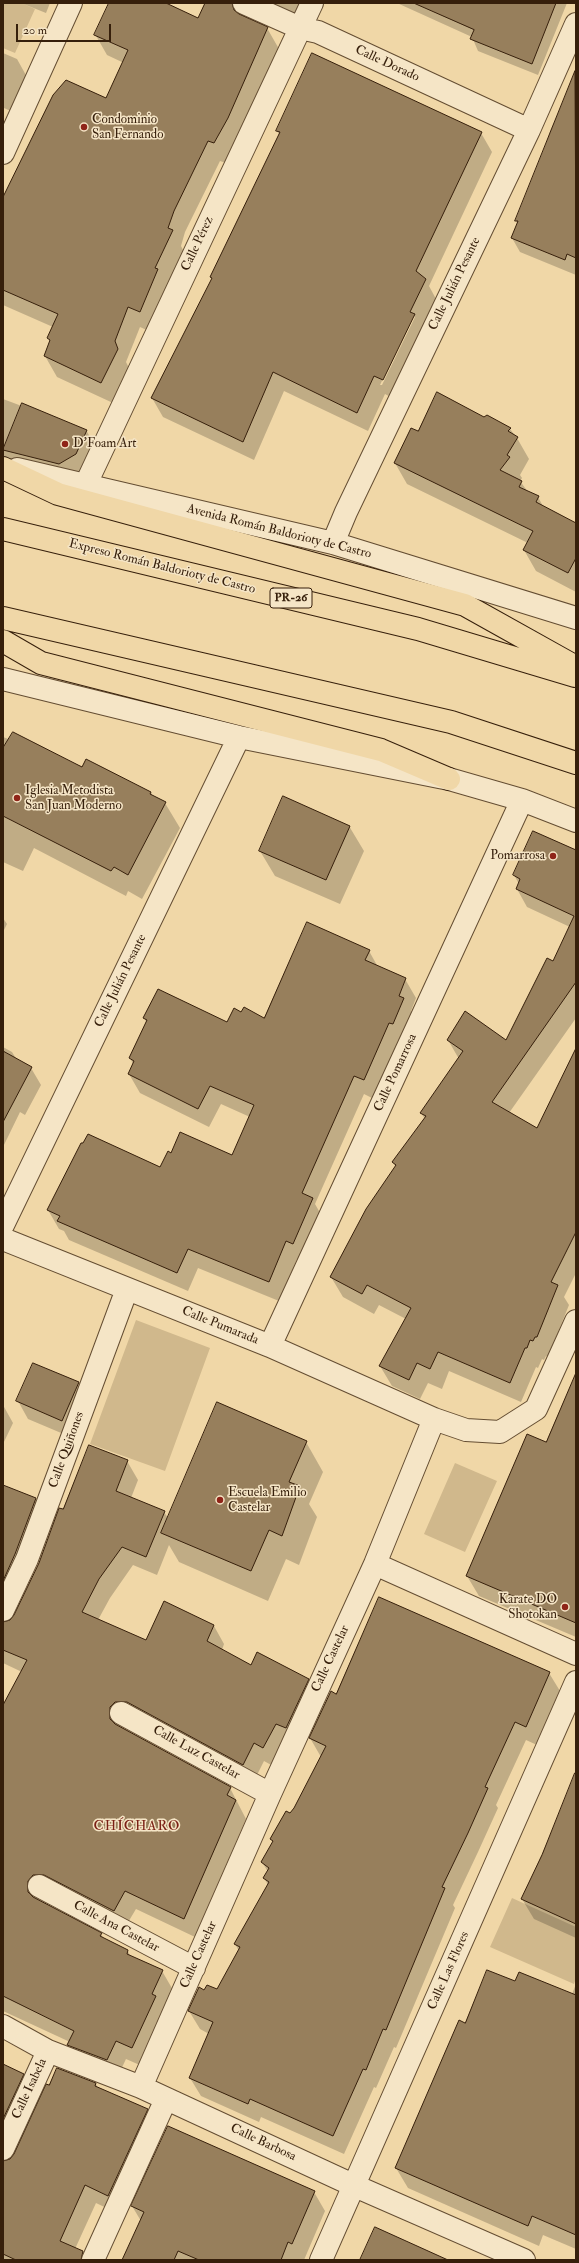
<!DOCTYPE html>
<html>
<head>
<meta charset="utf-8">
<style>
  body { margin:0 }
  #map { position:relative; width:579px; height:2263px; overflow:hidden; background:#f0d7a7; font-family:"IM FELL Double Pica",serif }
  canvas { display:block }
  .frame { position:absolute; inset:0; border:4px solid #361f0b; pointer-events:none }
  .scale { position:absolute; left:16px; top:24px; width:95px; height:18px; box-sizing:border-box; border:2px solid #361f0b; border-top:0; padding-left:5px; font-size:12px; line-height:14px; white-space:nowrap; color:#361f0b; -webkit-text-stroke:3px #f5e5c6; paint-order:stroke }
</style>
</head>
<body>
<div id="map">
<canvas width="579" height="2263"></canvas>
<div class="frame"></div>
<div class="scale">20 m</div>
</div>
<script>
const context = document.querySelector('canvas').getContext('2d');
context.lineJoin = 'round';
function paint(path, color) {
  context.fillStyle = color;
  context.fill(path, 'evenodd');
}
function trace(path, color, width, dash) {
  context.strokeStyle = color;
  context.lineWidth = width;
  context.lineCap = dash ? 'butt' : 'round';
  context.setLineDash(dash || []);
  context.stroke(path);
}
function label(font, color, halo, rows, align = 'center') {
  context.font = font + ' "IM FELL Double Pica",serif';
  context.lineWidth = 3;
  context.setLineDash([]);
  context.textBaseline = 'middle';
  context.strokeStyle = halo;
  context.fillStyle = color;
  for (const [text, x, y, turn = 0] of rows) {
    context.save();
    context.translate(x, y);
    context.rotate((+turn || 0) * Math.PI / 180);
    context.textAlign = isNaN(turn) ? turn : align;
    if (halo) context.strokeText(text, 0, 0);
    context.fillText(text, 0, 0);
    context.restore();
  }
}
const green = new Path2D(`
  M3,3H21L35,9L15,53L3,48Z
  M136,1320L210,1348L165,1471L90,1444Z
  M455,1463L497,1481L465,1552L424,1534Z
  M512,1898L576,1927V1978L574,1984L490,1947Z`);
const shadow = new Path2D(`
  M21,3H50L46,13Z
  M110,3H164L199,19L206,3H310L301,26L249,13L245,17L267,28L279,49L226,163L220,161L185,232L181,246L184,252L151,332L140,327L126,362L130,370L113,403L57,377L45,356L50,342L48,338L53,327L3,305V199L107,99L124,63L107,55L95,34Z
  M397,3H567L538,75L478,51L472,37Z
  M3,53L17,59L27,77L13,112L4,108L3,110Z
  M566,96L576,100V275L520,252L512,238L518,224L516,221L540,163L550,131Z
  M277,131L481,133L492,152L429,286L436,299L394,399L385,394L368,431L284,391L254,460L163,417L152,398L212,279L211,277L280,135ZM413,315L415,317L382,385H380Z
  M3,399L86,430L97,449L86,472L70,482L3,463Z
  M485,418L510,429L517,438L529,459L520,475L522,478L520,481L528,492L538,497L544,508L576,524V592L536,571L524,550L528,543L407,484L395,463L418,432Z
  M3,737L151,792L153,797L165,803L180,828L142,899L128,891L126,896L34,848L23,871L3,862Z
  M349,826L364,851L340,904L275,876L260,851Z
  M576,851V1018L509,1113L538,1130L576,1050V1273L564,1297L569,1305L548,1357L546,1356L544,1360L542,1359L538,1368L536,1367L521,1402L449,1371L442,1389L428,1383L420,1399L392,1386L380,1366L406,1319L379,1305L374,1314L343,1297L331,1277L396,1167L393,1163L425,1119L421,1113L459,1059L448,1040L507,1041L553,963L570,927L527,907L517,889L519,884L514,875Z
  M3,918L7,924L3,932Z
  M369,951L378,967L405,979L416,998L411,1011L414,1018L374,1099L364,1094L315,1204L323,1218L304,1262L297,1259L279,1301L198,1268L188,1291L69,1240L64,1231L59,1229L48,1210L84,1144L161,1168L171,1154L233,1157L250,1117L221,1104L209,1127L140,1093L129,1074L133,1064L130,1058L147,1023L144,1018L227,1024L242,1013L264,1020Z
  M3,1047L12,1052L17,1060L31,1068L41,1085L25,1115L20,1112L3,1147Z
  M576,1375V1637L479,1596L467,1576L546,1443Z
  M78,1383L89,1401L73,1438L28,1419L18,1401Z
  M3,1405L13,1423L3,1444Z
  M306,1442L323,1472L309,1504L317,1517L299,1565L286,1559L268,1601L179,1562L169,1545L157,1575L133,1565L110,1598L98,1620L147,1642L214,1626L224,1644L222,1650L251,1666L308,1680L319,1699L273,1766L264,1761L253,1783L125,1720L120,1726L230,1788L246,1819L195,1937L136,1909L124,1929L43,1894L38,1899L101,1934L104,1939L127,1950L131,1957L162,1971L173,1990L142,2066L126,2059L117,2078L79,2063L68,2045L70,2042L3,2011V1707L22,1672L3,1663V1623L15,1616L63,1511L127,1461L138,1480L131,1498L164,1512L168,1518Z
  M3,1486L35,1499L46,1518L26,1573L3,1621Z
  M549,1673L560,1691L537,1745L526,1740L496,1805L498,1808L478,1852L453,1905L455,1908L396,2048L394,2047L376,2088L374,2087L344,2154L261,2117L259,2122L201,2096L190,2078L209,2034L200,2029L189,2011L205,1991H218L239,1951L235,1944L268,1885L264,1878L268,1872L262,1862L273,1843L271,1839L295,1809L321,1757L310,1738L337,1695Z
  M576,1776V1938L534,1919L522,1899Z
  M515,1982L572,1994L576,1984V2249L543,2235L539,2246L408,2188L396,2168L465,2024Z
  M3,2065L23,2075L34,2093L3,2161Z
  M96,2084L98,2088L147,2110L158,2129L119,2214L96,2203L75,2249L83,2252L87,2260H3V2161L10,2160Z
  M314,2192L325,2211L304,2260H123L141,2221L132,2206Z`);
const building = new Path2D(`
  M109,3H166L198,18L205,3H232L234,10L239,14L268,27L228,118L214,143L208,141L174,211L168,228L173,230L155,268L158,269L140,312L128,307L115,341L118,349L101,383L44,356L50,340L47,338L58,314L3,290V197L53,95L66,80L106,98L128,50L94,35Z
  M414,3H556L532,64L470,39L474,30Z
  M312,53L482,132L416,271L426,279L410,312L415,314L383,380L374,376L357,413L273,372L243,442L151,398L212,278L210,277L280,132L276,131Z
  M575,71L576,258L567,254L565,260L511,238L518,221H515Z
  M437,392L484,417L487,415L511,428L508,431L518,437L507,455L510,457L500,470L522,481L519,487L539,496L536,502L576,523V558L568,573L523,550L533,531L394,463L411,428L418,431Z
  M22,403L87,430L76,454L59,464L3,450Z
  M13,732L82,767L86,759L151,792L150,794L166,802L128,875L114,867L111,871L3,816V748Z
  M283,796L350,826L326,880L259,851Z
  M533,831L576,850V982L492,1102L537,1128L576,1048V1232L551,1282L558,1285L537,1337H535L533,1341L530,1340L527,1348H525L510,1383L438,1352L430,1369L417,1363L409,1380L379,1366L411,1308L367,1285L362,1294L330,1277L366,1209L396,1165L392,1162L426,1116L420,1113L463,1051L447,1040L465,1011L506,1040L547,958L553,961L574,916L516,889L520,879L513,875Z
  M307,922L370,950L365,960L406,978L399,996L404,998L393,1024L389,1023L364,1080L354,1076L302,1193L313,1198L293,1244L286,1241L269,1282L188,1249L177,1273L57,1221L60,1216L47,1210L81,1143H83L88,1134L160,1167L168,1151L171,1153L180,1132L232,1155L254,1105L210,1086L198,1109L128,1074L134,1061L129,1058L147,1020L143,1018L158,989L227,1022L234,1008L241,1012L244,1007L264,1018Z
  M3,1051L32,1067L3,1122Z
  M33,1363L79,1382L62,1421L16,1401Z
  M576,1373V1623L466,1576L527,1434L546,1442Z
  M217,1402L307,1441L289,1482L300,1486L282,1536L269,1530L251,1571L161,1533Z
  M89,1445L128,1460L116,1491L165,1511L146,1557L122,1547L99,1579L82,1612L146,1640L164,1601L214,1625L207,1641L251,1665L257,1652L309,1679L286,1728L276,1724L263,1748L254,1743L243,1765L127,1702H115L110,1707V1719L115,1724L231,1787L227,1795L236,1800L184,1919L125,1891L114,1911L44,1875H33L28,1881V1892L33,1897L102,1933L100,1936L128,1950L127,1954L163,1970L152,1994L156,1996L132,2048L116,2041L107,2060L67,2045L74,2031L3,1996V1705L27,1660L3,1650V1622L10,1620L14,1615L39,1563L59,1508L63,1509Z
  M3,1485L36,1498L15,1554L3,1581Z
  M379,1597L550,1672L526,1727L515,1722L485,1787L488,1788L468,1833L442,1887L445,1888L386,2030L383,2029L366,2070L363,2069L333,2136L250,2099L248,2104L189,2078L213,2022L188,2011L199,1987L204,1990L207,1985L217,1989L240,1947L234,1944L269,1882L263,1878L269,1868L261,1862L273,1841L270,1839L286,1811L290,1813L294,1808L326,1746L309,1738L331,1691L336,1694Z
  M575,1773H576V1924L521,1899L542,1855Z
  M487,1970L515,1981L519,1972L576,1995V2235L532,2216L528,2226L395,2168L459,2020L465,2023Z
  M3,2064L24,2074L3,2119Z
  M57,2068L96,2083L95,2086L148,2109L108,2196L85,2185L60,2241L83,2251L81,2260H16L3,2254V2161L10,2159L14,2154L46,2084L49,2085Z
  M168,2126L315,2191L292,2244L288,2242L281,2260H199L178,2251L174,2260H122L144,2212L131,2206Z
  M375,2227L448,2260H360Z`);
const minor = new Path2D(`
  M244,3L300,28L318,32L529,130
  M3,153L71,3
  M17,469L333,543L576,618
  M85,486L312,3
  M333,543L346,512L529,130L576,24
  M3,679L239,737L449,779L522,800L576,821
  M3,1225L239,737
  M3,1239L270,1346L434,1419L466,1430L500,1432L536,1409L576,1321
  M270,1346L522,800
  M375,1564L576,1654
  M3,1610L27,1559L127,1289
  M121,1713L270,1794
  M39,1886L194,1968
  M3,2026L48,2051L141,2087L355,2186L524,2260
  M141,2087L270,1794L375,1564L434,1419
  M3,2149L48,2051
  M93,2260L166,2099
  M321,2260L576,1682`);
const motorway = new Path2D(`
  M3,468L58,494L465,605L576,667
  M3,529L418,629L575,676
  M3,618L451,722L576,763
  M3,641L41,663L381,750L449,779`);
const markers = [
  [84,127,4,"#8f2418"],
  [65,444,4,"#8f2418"],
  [17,798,4,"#8f2418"],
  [553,856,4,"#8f2418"],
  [220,1500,4,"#8f2418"],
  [565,1607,4,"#8f2418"]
];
const shields = [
  [291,598,42]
];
const shieldNames = [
  ["PR-26",291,598]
];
const streetNames = [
  ["Calle Dorado",387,64,25],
  ["Calle Pérez",198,244,-65],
  ["Calle Julián Pesante",455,284,-64],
  ["Avenida Román Baldorioty de Castro",279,532,14],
  ["Expreso Román Baldorioty de Castro",162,567,14],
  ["Calle Julián Pesante",121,981,-64],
  ["Calle Pomarrosa",396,1073,-65],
  ["Calle Pumarada",220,1326,22],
  ["Calle Quiñones",67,1450,-70],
  ["Calle Castelar",331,1659,-65],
  ["Calle Luz Castelar",196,1753,29],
  ["Calle Ana Castelar",116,1927,28],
  ["Calle Castelar",199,1955,-66],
  ["Calle Las Flores",449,1971,-66],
  ["Calle Isabela",30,2089,-65],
  ["Calle Barbosa",263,2143,25]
];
const poiNames = [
  ["Condominio",92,120],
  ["San Fernando",92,135],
  ["D'Foam Art",73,444],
  ["Iglesia Metodista",25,791],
  ["San Juan Moderno",25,806],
  ["Pomarrosa",545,856,"right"],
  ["Escuela Emilio",228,1493],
  ["Castelar",228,1508],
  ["Karate DO",557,1600,"right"],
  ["Shotokan",557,1615,"right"]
];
const neighbourhoodNames = [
  ["CHÍCHARO",137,1827]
];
paint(green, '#d0b88c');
paint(shadow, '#0003');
paint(building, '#977f5c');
trace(building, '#361f0b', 1);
trace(minor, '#644d32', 24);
trace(motorway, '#361f0b', 24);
trace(minor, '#f5e5c6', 22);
trace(motorway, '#f0d7a7', 22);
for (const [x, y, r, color] of markers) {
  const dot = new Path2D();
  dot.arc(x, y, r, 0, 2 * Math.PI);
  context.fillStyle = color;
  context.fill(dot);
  trace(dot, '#f5e5c6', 1.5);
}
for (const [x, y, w] of shields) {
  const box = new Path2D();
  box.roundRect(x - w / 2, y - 10, w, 20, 3);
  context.fillStyle = '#f5e5c6';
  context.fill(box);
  trace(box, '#361f0b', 1);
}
label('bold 12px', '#361f0b', null, shieldNames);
label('13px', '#361f0b', '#f5e5c6', streetNames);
label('13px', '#361f0b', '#f5e5c6', poiNames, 'left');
context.letterSpacing = '1px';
label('14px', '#7a1f14', '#f5e5c6', neighbourhoodNames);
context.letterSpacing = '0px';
</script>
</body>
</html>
